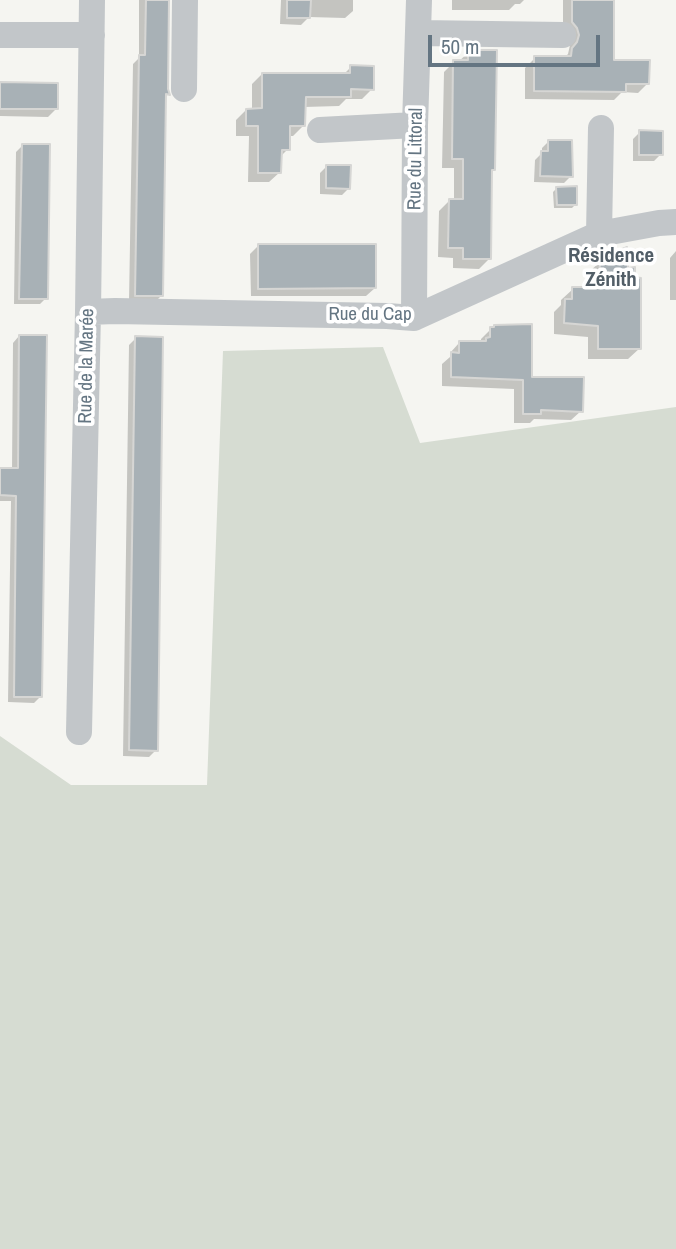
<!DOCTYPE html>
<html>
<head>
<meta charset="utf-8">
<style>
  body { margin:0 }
  #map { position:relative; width:676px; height:1249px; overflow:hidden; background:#f5f5f1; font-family:"Archivo Narrow",sans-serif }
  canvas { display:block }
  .scale { position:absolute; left:428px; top:35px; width:172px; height:32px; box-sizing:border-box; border:4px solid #647582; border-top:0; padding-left:9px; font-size:21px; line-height:24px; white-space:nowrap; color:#647582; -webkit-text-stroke:5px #fff; paint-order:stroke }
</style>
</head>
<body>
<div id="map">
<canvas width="676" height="1249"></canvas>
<div class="scale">50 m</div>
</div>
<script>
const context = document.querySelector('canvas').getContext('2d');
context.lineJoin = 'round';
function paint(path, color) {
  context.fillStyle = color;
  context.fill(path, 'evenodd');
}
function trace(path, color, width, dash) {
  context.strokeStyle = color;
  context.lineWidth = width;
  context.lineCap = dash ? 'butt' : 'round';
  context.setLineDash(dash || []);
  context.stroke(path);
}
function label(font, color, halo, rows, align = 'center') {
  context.font = font + ' "Archivo Narrow",sans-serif';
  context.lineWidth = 7;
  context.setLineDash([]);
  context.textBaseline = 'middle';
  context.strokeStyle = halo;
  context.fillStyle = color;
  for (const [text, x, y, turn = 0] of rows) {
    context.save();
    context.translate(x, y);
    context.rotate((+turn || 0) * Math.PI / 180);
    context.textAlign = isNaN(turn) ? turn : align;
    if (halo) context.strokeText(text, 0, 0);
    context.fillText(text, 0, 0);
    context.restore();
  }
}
const green = new Path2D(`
  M383,347L420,443L676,407V1249H0V736L71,785H207L223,351Z`);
const shadow = new Path2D(`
  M139,0H168V94L165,97L162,295L154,303L129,302L133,64L139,58Z
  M281,0H353V11L345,18L309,17L301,25L280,24Z
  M452,0H524L520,4H515L509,10H452Z
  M563,0H612V62L648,83L638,93L622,92L614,100L525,99V68L535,58H564L568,54L570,45L563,32Z
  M469,52L493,169L490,172L489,259L479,269L453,268V258L438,257L439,211L449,201H454V168H442L444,72L454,62H458Z
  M351,67L372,89L362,99H346L339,106L304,107L303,126L293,136H288V149L280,157V172L269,182H248L249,136H236V120L246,110H252V84L262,74L343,75Z
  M0,84L56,109L48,117L0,116Z
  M640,132L661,154L654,161H633V139Z
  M549,141L571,176L564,183L534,182L535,160L542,153V148Z
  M22,146L46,298L40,304H14L16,152Z
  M327,166L349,188L342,195L320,194V173Z
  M557,188L576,204L572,208H554L553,192Z
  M258,246L375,288L366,296H251L250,254Z
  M676,251V300H670V258Z
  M601,261L626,270L640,348L628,359H588V337L554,334V312L561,305V300L573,289H589V272Z
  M491,329L530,378L581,411L571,420L534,419L530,423H514V389L442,386V364L450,357V353L459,343H481V339Z
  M19,336L40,697L34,703L8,702L11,501H0V470H12L13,343Z
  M136,338L156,750L149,757L123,756L129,345Z`);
const building = new Path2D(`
  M146,0H169L168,89L170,95L166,94L163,296H135L139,55H145Z
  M287,0H311L310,18H287Z
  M572,0H614V60H650L649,84H626V92L534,91V56H571L572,48L577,42L579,35L577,28L572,22Z
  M468,50H497L495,170H492L491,259H463V248H448L449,199H463V159H452L453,60H468Z
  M350,65L374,66V90L351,89V97H306L305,126H290V150H282L281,173H258V126H246V109L262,108V73H350Z
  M0,82L58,83V109H0Z
  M639,130L663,131V155H639Z
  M548,140H572L573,177L540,176L541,151H548Z
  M22,144H50L48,299H19Z
  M326,165H351L350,189L326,188Z
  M577,186V205H557L556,187Z
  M258,244H376V288L258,289Z
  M627,247L628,268L635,267V277L641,278V349H598V326L564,323L565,299H572V287H599L600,259Z
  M532,324V377H584L583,412L541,410V414H523V380L451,377V352L459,353V341H486V338L490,337V327H494V325Z
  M19,335H47L42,697H14L16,496L0,495V468H18Z
  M135,336L163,337L158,751L129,750Z`);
const minor = new Path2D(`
  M419,33L563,35
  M0,35H92
  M184,89L185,0
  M320,130L415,125
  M599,234L601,128
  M88,312L115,311L387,316L414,318L599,234L659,223L676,222
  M414,318L415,125L419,0
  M79,732L88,312L92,0`);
const streetNames = [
  ["Rue du Littoral",416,159,-89],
  ["Rue du Cap",370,315],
  ["Rue de la Marée",87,366,-89]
];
const neighbourhoodNames = [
  ["Résidence",611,256],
  ["Zénith",611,280]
];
paint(green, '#d6dcd2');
paint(shadow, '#0003');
paint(building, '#a8b1b6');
trace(building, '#d6d6d4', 2);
trace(minor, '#c2c6c9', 26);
label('19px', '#647582', '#fff', streetNames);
label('bold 21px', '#525e67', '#fff', neighbourhoodNames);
</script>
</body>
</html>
